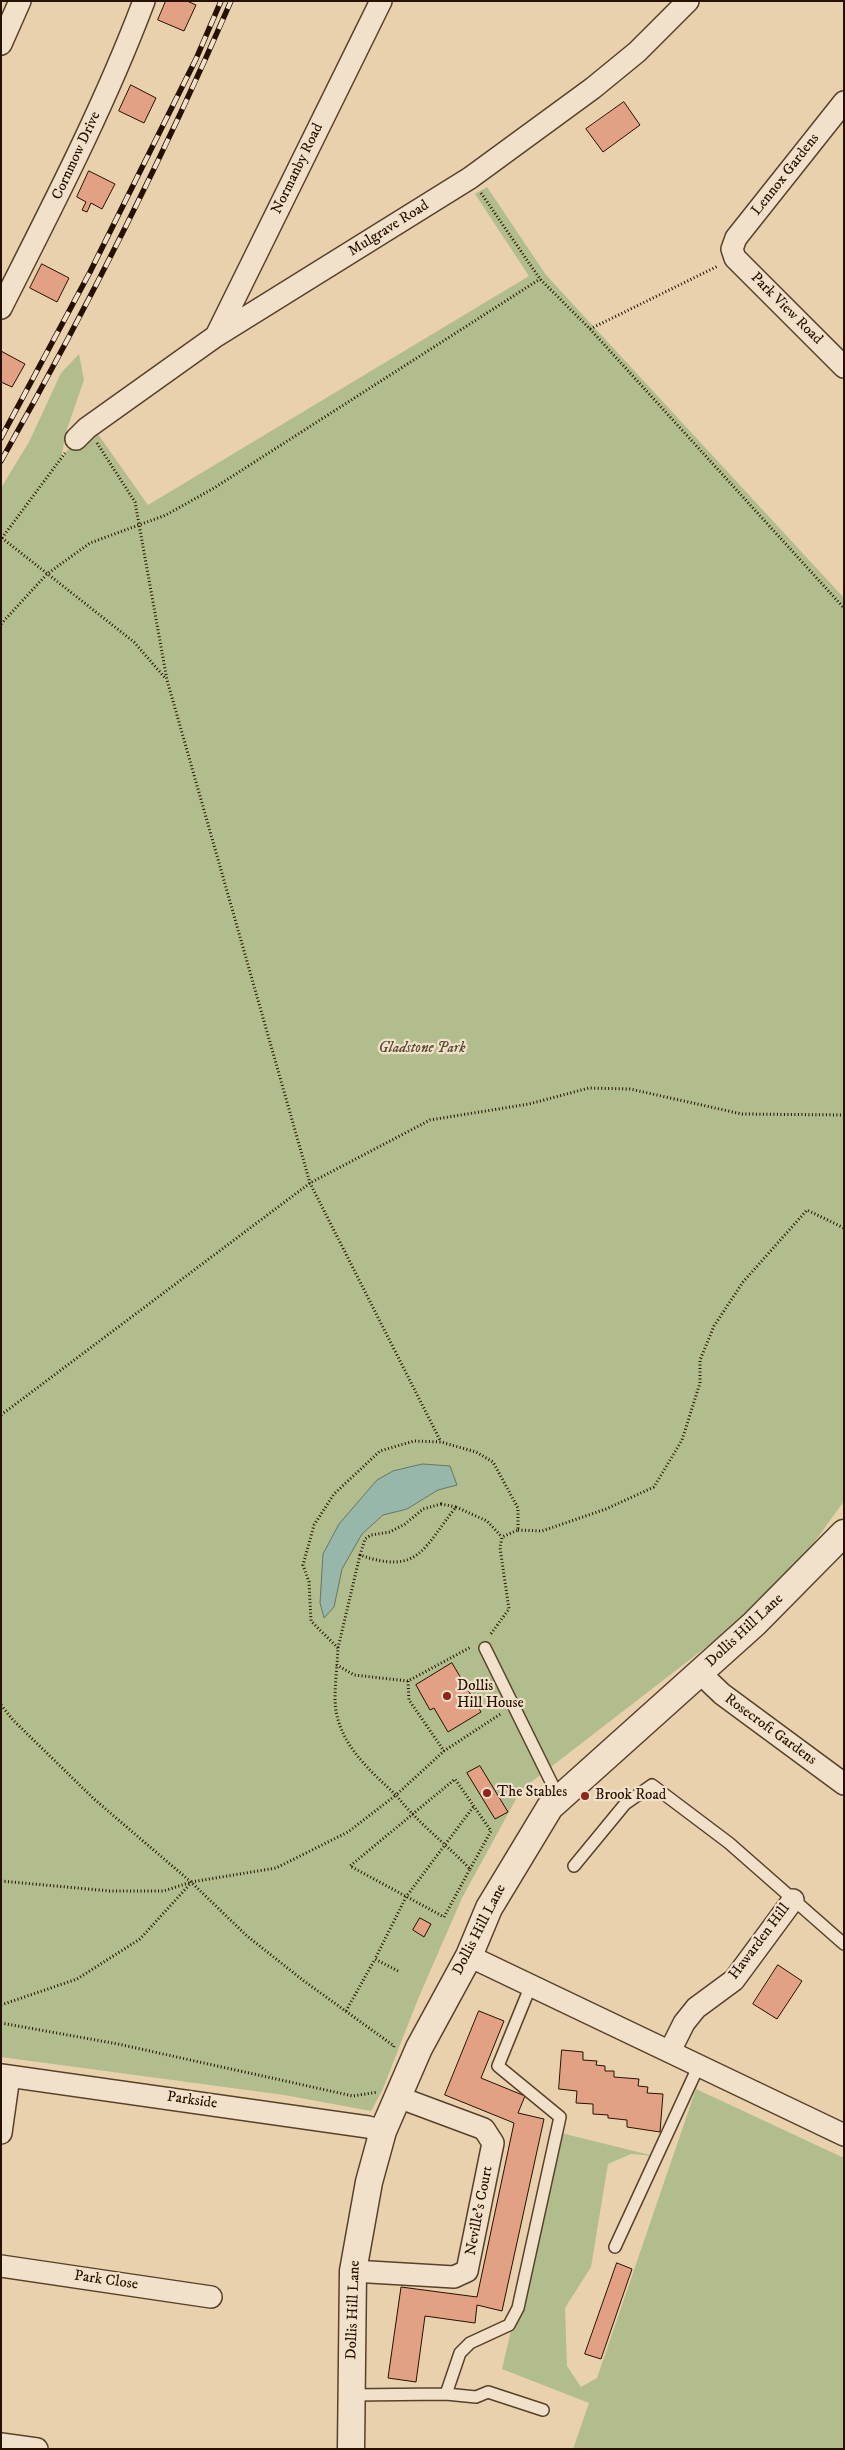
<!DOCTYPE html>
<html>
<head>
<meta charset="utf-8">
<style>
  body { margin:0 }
  #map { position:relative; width:845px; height:2450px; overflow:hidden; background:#e9d1ad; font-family:"IM FELL DW Pica",serif }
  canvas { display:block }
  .frame { position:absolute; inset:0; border:2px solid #261100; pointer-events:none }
</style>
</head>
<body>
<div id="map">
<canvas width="845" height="2450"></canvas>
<div class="frame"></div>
</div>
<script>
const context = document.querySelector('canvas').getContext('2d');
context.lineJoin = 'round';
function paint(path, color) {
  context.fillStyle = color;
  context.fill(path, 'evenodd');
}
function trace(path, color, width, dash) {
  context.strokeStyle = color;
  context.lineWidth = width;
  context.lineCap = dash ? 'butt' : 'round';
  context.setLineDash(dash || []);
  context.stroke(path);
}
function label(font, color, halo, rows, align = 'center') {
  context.font = font + ' "IM FELL DW Pica",serif';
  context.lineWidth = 4.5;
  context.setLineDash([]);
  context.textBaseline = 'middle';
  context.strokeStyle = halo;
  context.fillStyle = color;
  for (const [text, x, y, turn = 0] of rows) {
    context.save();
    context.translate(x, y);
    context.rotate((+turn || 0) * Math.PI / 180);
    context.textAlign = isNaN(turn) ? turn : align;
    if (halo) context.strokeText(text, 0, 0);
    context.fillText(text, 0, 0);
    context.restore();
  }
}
const green = new Path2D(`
  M487,187L546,275L844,598V1501L808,1551L736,1624L521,1790L462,1898L418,1999L382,2091L371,2111L284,2095L1,2057V488L29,442L61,373L79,354L84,380L66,432L61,459L77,437L95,430L148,505L529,276L475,194Z
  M696,2089L844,2158V2449H573L589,2403L502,2369L557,2132L654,2156L631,2154L608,2164L591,2267L565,2308L567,2366L581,2387L597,2378Z`);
const water = new Path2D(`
  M423,1464L450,1466L457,1485L438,1490L407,1509L383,1515L362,1534L342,1569L334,1607L324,1618L320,1603L323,1554L339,1524L377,1480L393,1471Z`);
const building = new Path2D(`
  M166,1H187L196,5L184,31L158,20Z
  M131,85L156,98L144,123L119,111Z
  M624,102L640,125L603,152L586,129Z
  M89,171L115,184L102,209L91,203L87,212L82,210L86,202L77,197Z
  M42,264L69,278L57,302L30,288Z
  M1,351L25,364L12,387L1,382Z
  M452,1663L481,1712L448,1732L434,1708L430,1710L416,1685Z
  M480,1766L508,1812L495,1819L467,1773Z
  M420,1918L431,1924L424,1937L413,1930Z
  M778,1965L802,1981L777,2019L753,2004Z
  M479,2011L504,2021L481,2078L525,2096L518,2113L544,2119L502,2311L477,2305L475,2323L425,2316L416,2382L388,2378L401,2287L477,2297L514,2123L445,2095Z
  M562,2050L583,2052V2060L597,2061L596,2065L605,2066V2071H614V2077L639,2079L638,2086L648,2087L647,2093L663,2094L660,2132L627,2127V2120L608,2118V2115L593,2114V2104L576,2103L577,2091L559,2089Z
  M617,2263L632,2269L601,2359L585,2354Z`);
const path = new Path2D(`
  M481,193L540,279L590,329L844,608
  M590,329L718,266
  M97,443L135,502L167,680L310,1183L441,1442
  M2,538L134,642L166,679
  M2,538L65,453
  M1,624L47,574L90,543L166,515L214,488L540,279
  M1,1415L310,1183L430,1120L529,1104L589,1088L630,1089L742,1114L844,1115
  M441,1504L456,1507C424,1547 419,1576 360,1555L365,1539L371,1535L390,1532L405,1524L423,1509Z
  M456,1507L487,1521L502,1537
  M518,1530L542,1531L606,1509L654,1487L682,1440L700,1383V1360L714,1326L743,1282L807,1210L844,1228
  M360,1555L338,1648L337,1665L354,1675L408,1681L471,1647
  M338,1648L311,1621L309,1582L303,1565L314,1525L334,1494L380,1451L414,1441L441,1442L476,1452L493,1462L518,1508V1530L502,1537L500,1548L509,1609L490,1635
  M408,1681L409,1700L444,1751
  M1,1705L13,1720L94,1799L191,1882L247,1936L304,1981L394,2046L393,2049
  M470,1869L491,1831L455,1779L350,1866L444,1917L470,1869C446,1844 417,1822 396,1795L444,1751L502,1713
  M1,1881L110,1891H164L191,1882L276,1868L348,1832L396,1795C368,1769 336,1741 335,1700C335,1688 336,1676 337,1665
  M398,1971L375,1959L406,1897L474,1806
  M1,2005L77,1979L140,1939L191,1883
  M346,2011L375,1959
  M1,2023L118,2044L353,2096L378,2092`);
const service = new Path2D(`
  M485,1648L559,1798
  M574,1866L625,1804L652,1785L729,1843L844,1944
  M615,2247L699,2065
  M446,2394L460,2353L470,2343L509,2325L518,2308L560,2117L498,2066L531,1985
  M351,2395L446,2394L476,2397L488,2392L543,2410`);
const minor = new Path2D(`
  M1,44L20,1
  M844,102L736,238L732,249L735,258L844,367
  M1,308C52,207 104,107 144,1
  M216,336L381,1
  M76,439L87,428L216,336L470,178L593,88L637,52L688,1
  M700,1673L722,1694L844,1784
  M469,1956L844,2135
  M670,2051L684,2023L696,2008L734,1980L793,1900
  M1,2075L368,2127L383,2131
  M1,2133L9,2076
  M1,2266L211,2297
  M353,2271L454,2277L467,2271L493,2143L484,2129L398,2097
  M1,2444L37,2449`);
const tertiary = new Path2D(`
  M351,2449L353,2271L369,2182L383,2131L419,2048L469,1956L489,1908L550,1807L754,1624L844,1533`);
const rail = new Path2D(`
  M1,438L90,272L196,59L221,1
  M1,461C85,312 163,158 231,1`);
const markers = [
  [447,1696,5,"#8f2418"],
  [487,1793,5,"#8f2418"],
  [585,1796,5,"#8f2418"]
];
const streetNames = [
  ["Cornmow Drive",77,156,-65],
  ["Normanby Road",298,169,-64],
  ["Lennox Gardens",786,175,-52],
  ["Mulgrave Road",389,229,-32],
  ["Park View Road",786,309,45],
  ["Dollis Hill Lane",745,1631,-43],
  ["Rosecroft Gardens",770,1730,36],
  ["Dollis Hill Lane",480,1930,-63],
  ["Hawarden Hill",760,1942,-53],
  ["Parkside",192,2101,8],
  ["Neville's Court",480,2211,-79],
  ["Park Close",106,2281,8],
  ["Dollis Hill Lane",354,2310,-88]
];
const parkNames = [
  ["Gladstone Park",422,1049]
];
const poiNames = [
  ["Dollis",457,1687],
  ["Hill House",457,1704],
  ["The Stables",497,1793],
  ["Brook Road",595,1796]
];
paint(green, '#b1bd8d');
paint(water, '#97b7ab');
trace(water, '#6a7567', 1);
paint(building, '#e2a185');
trace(building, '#261100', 1);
trace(service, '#57412b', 14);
trace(minor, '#57412b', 24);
trace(tertiary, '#57412b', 29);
trace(path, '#261100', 3, [1, 2.5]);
trace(service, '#f1e1ca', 11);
trace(minor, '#f1e1ca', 21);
trace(tertiary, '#f1e1ca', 26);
trace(rail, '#261100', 5.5);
trace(rail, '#f1e1ca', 4, [11]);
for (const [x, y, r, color] of markers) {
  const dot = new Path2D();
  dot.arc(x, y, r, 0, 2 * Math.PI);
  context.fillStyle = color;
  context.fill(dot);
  trace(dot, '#f1e1ca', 2);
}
label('15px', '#261100', '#f1e1ca', streetNames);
label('italic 15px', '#574d31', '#f1e1ca', parkNames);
label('15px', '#261100', '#f1e1ca', poiNames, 'left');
</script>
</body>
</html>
